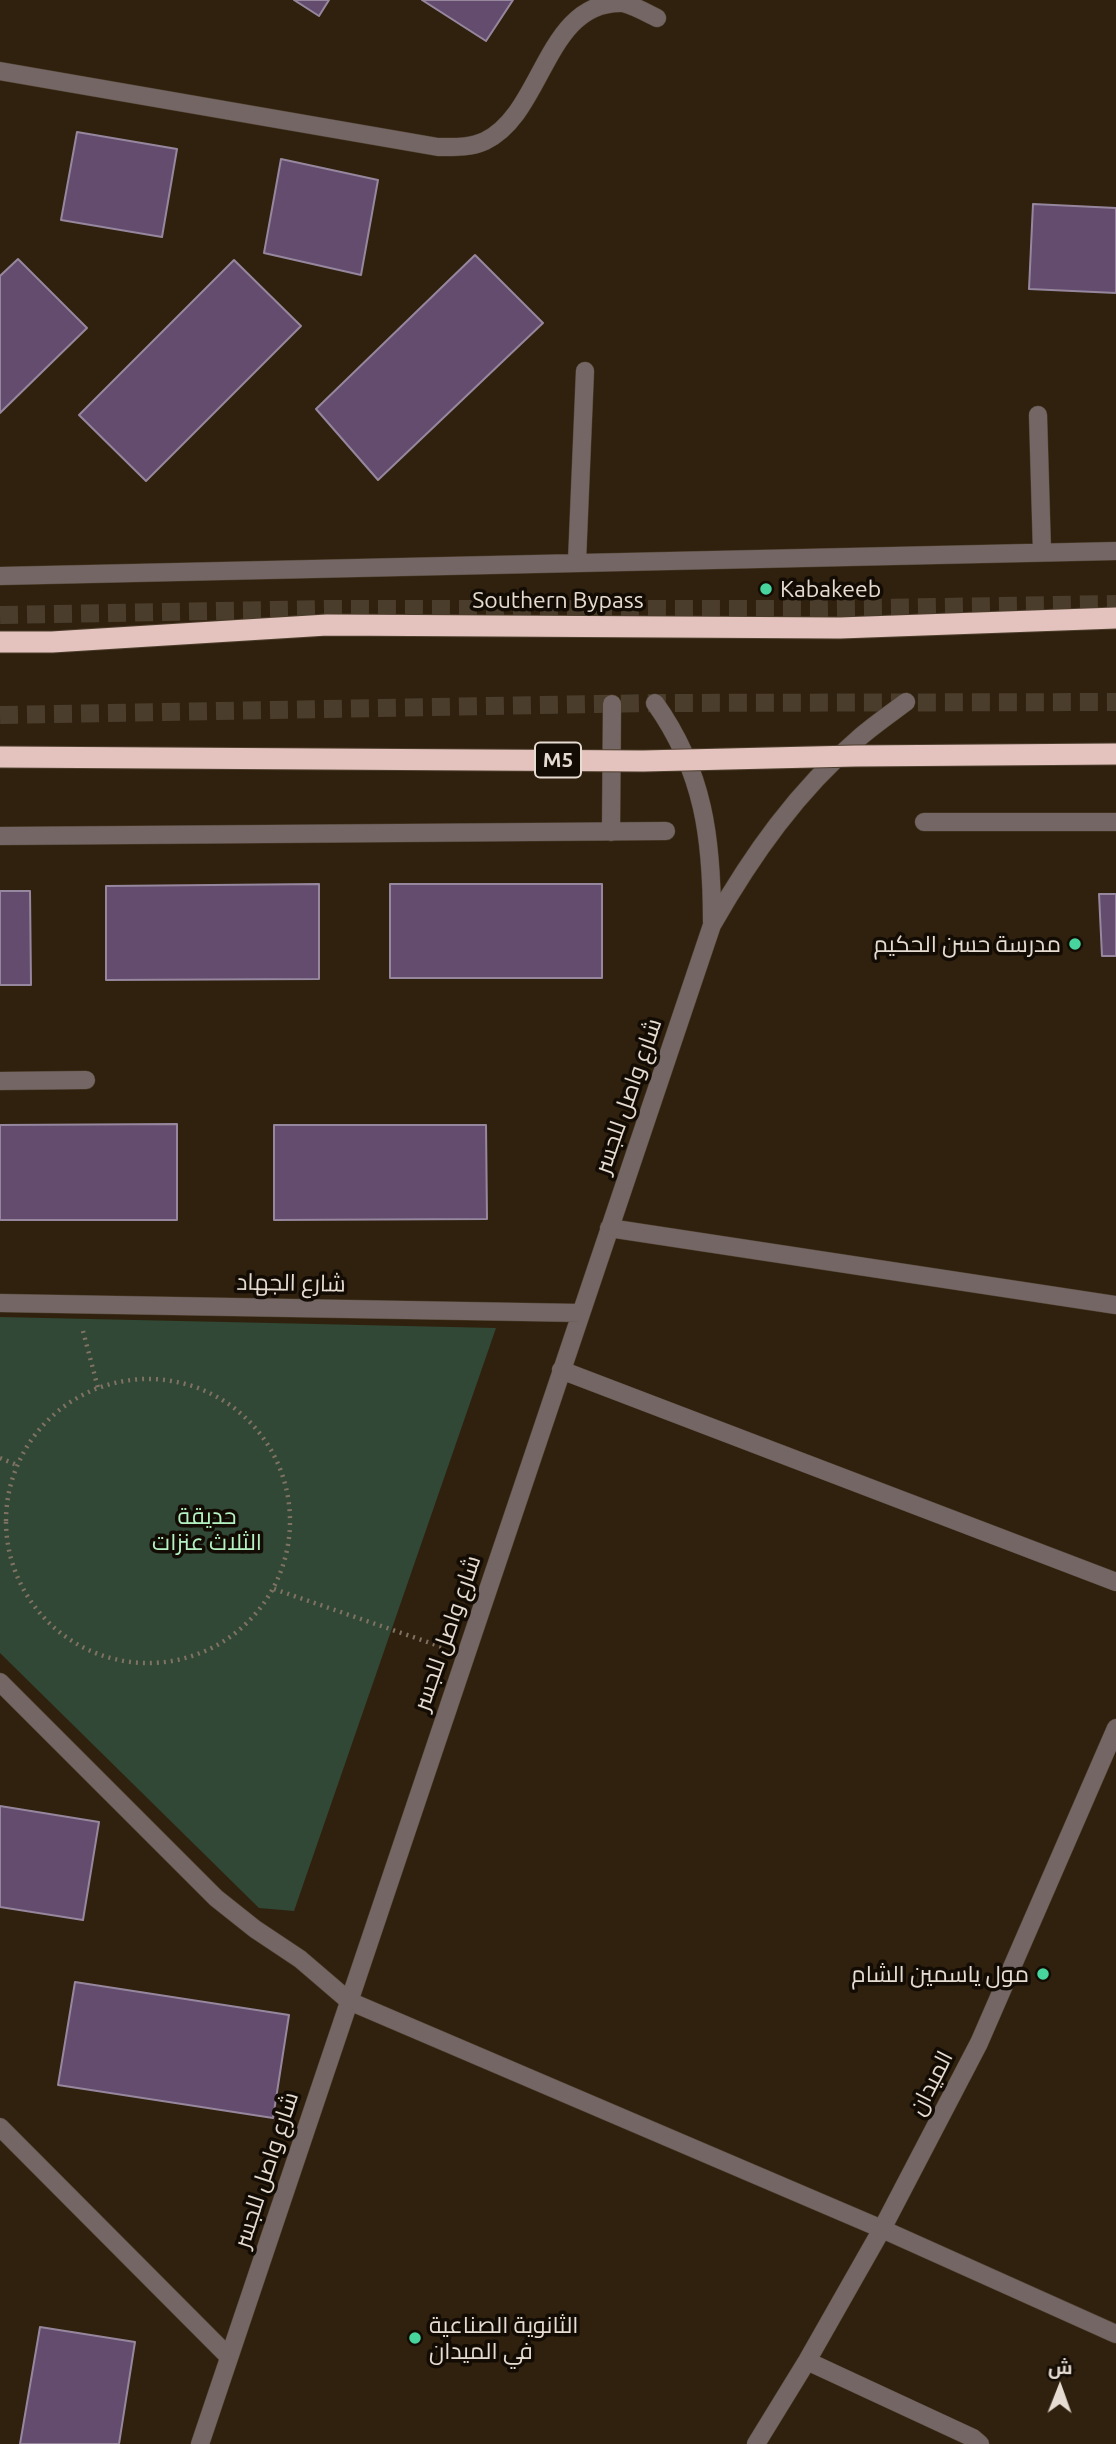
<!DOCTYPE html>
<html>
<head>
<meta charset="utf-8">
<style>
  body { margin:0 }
  #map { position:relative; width:1116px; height:2444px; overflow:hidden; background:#30210e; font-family:Ubuntu,Cairo,sans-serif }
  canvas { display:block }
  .north { position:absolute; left:1025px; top:2353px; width:70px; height:70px; -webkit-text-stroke:5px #130c05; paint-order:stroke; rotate:1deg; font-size:19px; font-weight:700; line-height:28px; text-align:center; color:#e7dcd1 }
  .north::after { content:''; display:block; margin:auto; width:24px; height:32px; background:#e7dcd1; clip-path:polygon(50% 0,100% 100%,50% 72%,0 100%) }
</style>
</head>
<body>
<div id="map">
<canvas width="1116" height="2444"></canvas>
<div class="north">ش</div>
</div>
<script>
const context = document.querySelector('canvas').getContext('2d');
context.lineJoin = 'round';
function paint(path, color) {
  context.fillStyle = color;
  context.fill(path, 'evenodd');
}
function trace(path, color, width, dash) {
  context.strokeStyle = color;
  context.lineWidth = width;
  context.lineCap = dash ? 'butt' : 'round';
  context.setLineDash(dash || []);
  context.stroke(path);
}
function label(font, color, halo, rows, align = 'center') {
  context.font = font + ' Ubuntu,Cairo,sans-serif';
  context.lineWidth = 7;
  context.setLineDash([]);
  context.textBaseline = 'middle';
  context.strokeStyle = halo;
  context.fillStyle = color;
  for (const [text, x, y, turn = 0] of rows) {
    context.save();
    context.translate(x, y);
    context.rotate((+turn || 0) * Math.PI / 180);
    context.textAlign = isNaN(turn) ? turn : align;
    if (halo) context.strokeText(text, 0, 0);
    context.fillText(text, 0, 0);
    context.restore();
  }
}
const green = new Path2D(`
  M0,1317L496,1328L294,1911L259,1908L0,1653Z`);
const building = new Path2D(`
  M294,0H329L319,16Z
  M422,0H513L486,41Z
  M77,132L177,149L162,237L61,220Z
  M281,159L378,180L361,275L264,253Z
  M1033,204L1116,208V293L1029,289Z
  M475,255L543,323L378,480L316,409Z
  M18,259L87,328L0,413V276Z
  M234,260L301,326L146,481L79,415Z
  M319,884V979L106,980V886Z
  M390,884H602V978H390Z
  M0,891H30L31,985H0Z
  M1099,894H1116V956H1102Z
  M177,1124V1220H0V1125Z
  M274,1125H486L487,1219L274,1220Z
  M0,1806L99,1822L83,1920L0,1907Z
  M75,1982L289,2015L273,2118L58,2085Z
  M40,2327L135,2342L119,2444H20Z`);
const majorTunnel = new Path2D(`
  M0,615L330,609H820L1116,604
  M0,715L655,703L1116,702`);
const path = new Path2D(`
  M83,1331L98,1388
  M6 1521a142 142 0 1 1 284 0a142 142 0 1 1-284 0Z
  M0,1458L17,1465
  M274,1589L442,1647`);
const minor = new Path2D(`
  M0,71L438,147C454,147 470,148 485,141C544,113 545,0 623,3C635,6 647,13 657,18
  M1038,415L1042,552
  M577,561L585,371
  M0,576L1116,551
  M655,703C704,772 712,839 712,922
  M924,822H1116
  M611,832L612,704
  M0,836L666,831
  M0,1081L86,1080
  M609,1228L1116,1305
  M0,1303L581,1313
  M561,1370L1116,1582
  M0,1682L216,1898L255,1929L300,1959L349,2001L882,2229L1116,2334
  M0,2127L229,2357
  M807,2361L973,2438L980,2444
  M200,2444L712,925C752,855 797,791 859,738C874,725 890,714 906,702
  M756,2444L807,2361L882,2229L979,2043L1116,1728`);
const highway = new Path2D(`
  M0,642H52L327,625L840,628L1116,618`);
const highwayBridge = new Path2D(`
  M0,757L643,761L855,756L1116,754`);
const markers = [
  [766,589,7,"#48d49d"],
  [1075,944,7,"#48d49d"],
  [1043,1974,7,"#48d49d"],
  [415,2338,7,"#48d49d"]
];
const shields = [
  [558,760,46]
];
const shieldNames = [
  ["M5",558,760]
];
const poiNames = [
  ["Kabakeeb",780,589],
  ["مدرسة حسن الحكيم",1061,944,"right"],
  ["مول ياسمين الشام",1029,1974,"right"],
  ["الثانوية الصناعية",429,2325],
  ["في الميدان",429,2351]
];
const streetNames = [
  ["Southern Bypass",558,600],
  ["شارع واصل للجسر",628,1096,-71],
  ["شارع الجهاد",291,1283,1],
  ["شارع واصل للجسر",447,1633,-71],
  ["الميدان",931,2083,-63],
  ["شارع واصل للجسر",266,2170,-72]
];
const parkNames = [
  ["حديقة",207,1516],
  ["الثلاث عنزات",207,1542]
];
paint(green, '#304835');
paint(building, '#634c6d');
trace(building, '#97879e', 2);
trace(majorTunnel, '#4b3d2b', 18, [18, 9]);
trace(minor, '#4d3f2d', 19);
trace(highway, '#4d3f2d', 23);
trace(path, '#7f7262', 4.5, [2, 5]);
trace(minor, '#736664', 18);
trace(highway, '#e4c3be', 21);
trace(highwayBridge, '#4d3f2d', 23, []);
trace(highwayBridge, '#e4c3be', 21);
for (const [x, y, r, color] of markers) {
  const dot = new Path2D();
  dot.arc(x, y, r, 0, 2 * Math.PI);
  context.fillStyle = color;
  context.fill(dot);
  trace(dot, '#130c05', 2.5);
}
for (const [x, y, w] of shields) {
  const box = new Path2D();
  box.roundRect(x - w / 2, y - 17.5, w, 35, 5);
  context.fillStyle = '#130c05';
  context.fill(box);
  trace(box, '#e7dcd1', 2);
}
label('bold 21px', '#e7dcd1', null, shieldNames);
label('23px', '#e7dcd1', '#130c05', poiNames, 'left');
label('23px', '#e7dcd1', '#130c05', streetNames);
label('23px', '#b4f2c2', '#130c05', parkNames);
</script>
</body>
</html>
